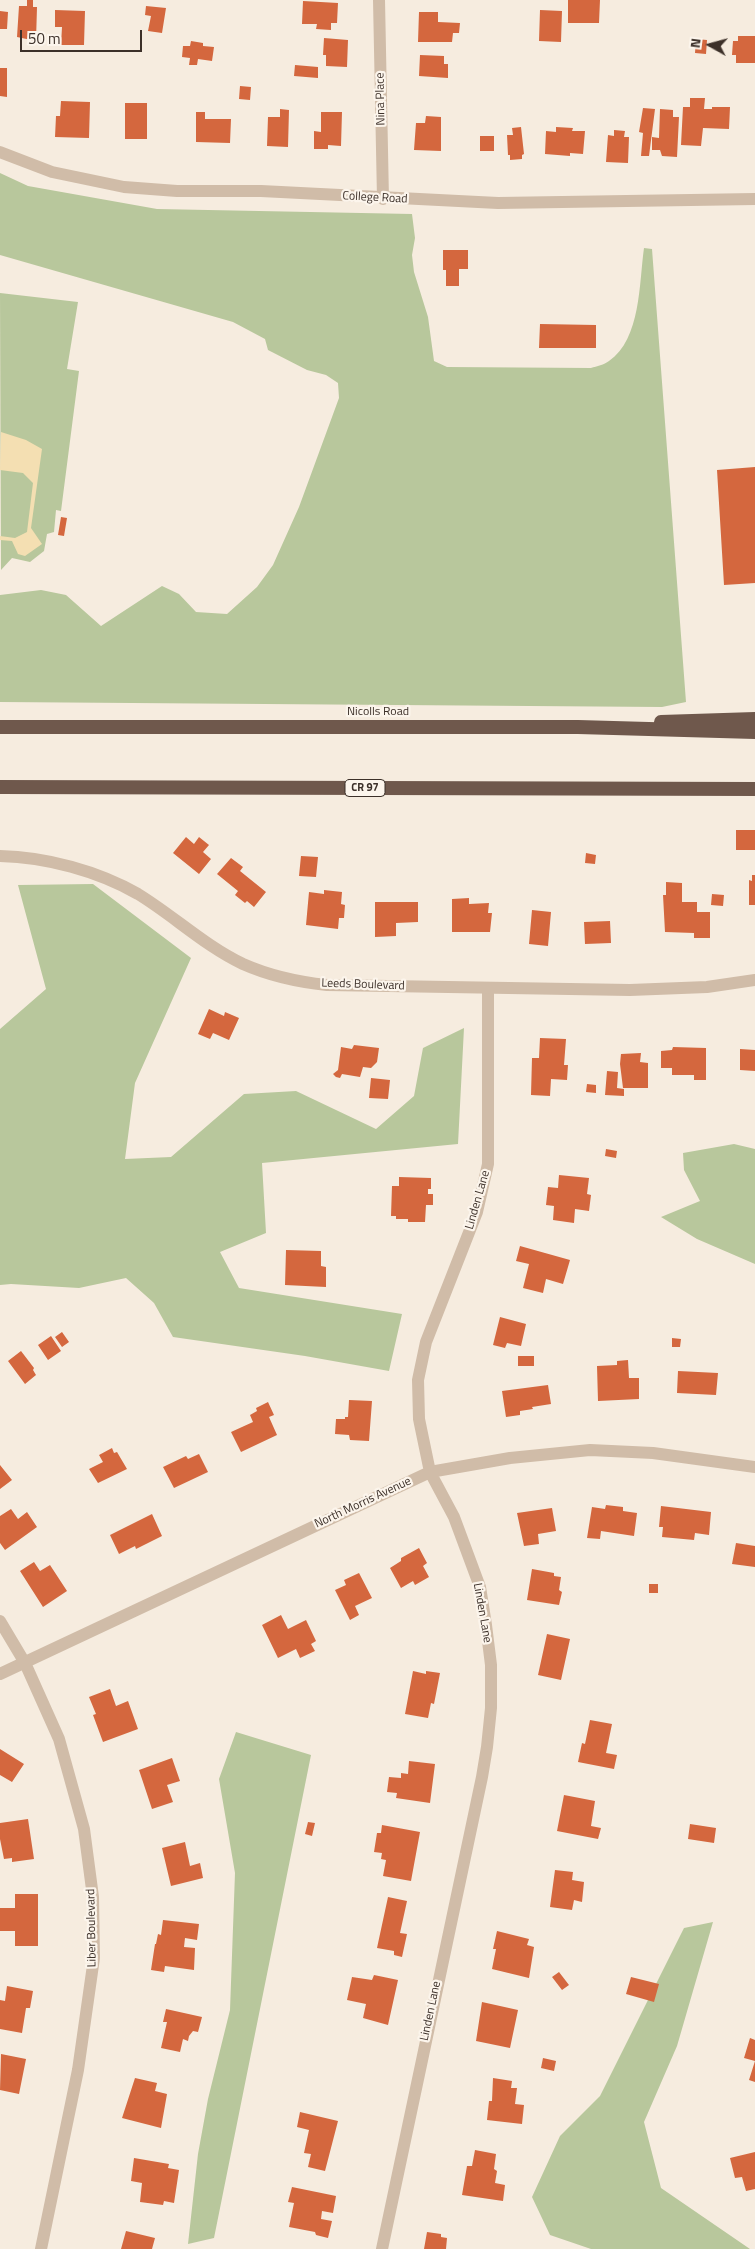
<!DOCTYPE html>
<html>
<head>
<meta charset="utf-8">
<style>
  body { margin:0 }
  #map { position:relative; width:755px; height:2249px; overflow:hidden; background:#f6ecdf; font-family:"Titillium Web",sans-serif }
  canvas { display:block }
  .north { position:absolute; left:685px; top:20px; width:50px; height:50px; -webkit-text-stroke:4px #fcf5ec; paint-order:stroke; rotate:277deg; font-size:14px; font-weight:700; line-height:20px; text-align:center; color:#3c3029 }
  .north::after { content:''; display:block; margin:auto; width:18px; height:22px; background:#3c3029; clip-path:polygon(50% 0,100% 100%,50% 72%,0 100%) }
  .scale { position:absolute; left:20px; top:30px; width:122px; height:22px; box-sizing:border-box; border:2px solid #3c3029; border-top:0; padding-left:6px; font-size:15px; line-height:18px; white-space:nowrap; color:#3c3029; -webkit-text-stroke:4px #fcf5ec; paint-order:stroke }
</style>
</head>
<body>
<div id="map">
<canvas width="755" height="2249"></canvas>
<div class="north">N</div>
<div class="scale">50 m</div>
</div>
<script>
const context = document.querySelector('canvas').getContext('2d');
context.lineJoin = 'round';
function paint(path, color) {
  context.fillStyle = color;
  context.fill(path, 'evenodd');
}
function trace(path, color, width, dash) {
  context.strokeStyle = color;
  context.lineWidth = width;
  context.lineCap = dash ? 'butt' : 'round';
  context.setLineDash(dash || []);
  context.stroke(path);
}
function label(font, color, halo, rows, align = 'center') {
  context.font = font + ' "Titillium Web",sans-serif';
  context.lineWidth = 4.5;
  context.setLineDash([]);
  context.textBaseline = 'middle';
  context.strokeStyle = halo;
  context.fillStyle = color;
  for (const [text, x, y, turn = 0] of rows) {
    context.save();
    context.translate(x, y);
    context.rotate((+turn || 0) * Math.PI / 180);
    context.textAlign = isNaN(turn) ? turn : align;
    if (halo) context.strokeText(text, 0, 0);
    context.fillText(text, 0, 0);
    context.restore();
  }
}
const green = new Path2D(`
  M0,173L28,186L157,209L412,214L415,238L412,255L414,272L428,317L434,361L447,367L591,368C597,366 604,365 609,361C641,339 639,283 644,248L652,249L686,702L662,707L0,702V595L41,590L66,595L101,626L162,586L179,594L196,612L227,614L257,587L273,565L299,507L339,398L338,383L326,375L307,370L268,350L265,339L233,322L0,255Z
  M0,293L78,302L67,369L79,371L61,511L56,510L54,532L47,534L44,551L30,562L12,558L1,570Z
  M93,884L191,958L135,1083L125,1159L171,1157L244,1094L296,1091L376,1129L414,1096L423,1048L464,1028L458,1144L262,1163L266,1233L220,1252L239,1288L402,1314L389,1371L305,1356L173,1337L154,1303L126,1278L79,1288L11,1284L0,1285V1029L46,989L18,885Z
  M734,1144L755,1149V1264L697,1239L661,1217L700,1201L684,1170L683,1153Z
  M236,1732L311,1755L214,2238L188,2244L198,2154L208,2099L230,2010L235,1873L219,1779Z
  M713,1922L677,2046L644,2122L661,2188L750,2249H591L550,2235L532,2197L560,2136L600,2096L684,1928Z`);
const sand = new Path2D(`
  M1,432L26,440L42,449L31,528L42,544L25,556L18,554L12,541L0,540V536L15,538L27,532L33,483L23,473L0,470Z`);
const building = new Path2D(`
  M27,0H33V7H37L36,41L17,37L19,6H27Z
  M568,0H600L599,23H568Z
  M303,1L338,3L337,23H331V30L316,29L317,24H302Z
  M146,6L166,8L162,33L148,31L151,16L145,15Z
  M55,10L85,11L84,45H61L62,27H55Z
  M540,10L562,11L561,42L539,41Z
  M0,11L8,12L7,29H0Z
  M419,12H438V22L460,23L459,33H453L452,42H418Z
  M738,36H755V63H736V55H732L733,41H738Z
  M324,38L348,40L347,67L326,66V55H323Z
  M696,39L707,40L706,54L695,53Z
  M191,41L203,43V46L214,47L212,61L198,59L197,65H189L190,58L182,57L183,46H190Z
  M420,55L444,56V64H448V78L419,76Z
  M295,65L318,67V78L294,76Z
  M0,68H7V97L0,96Z
  M240,86L251,87L250,100L239,99Z
  M690,98H705L704,109H712V107H730L729,129L703,128L701,146L681,145L683,107H690Z
  M61,101L90,102L89,138L55,137L56,116H60Z
  M125,103H147V139H125Z
  M643,108L655,109L649,156H641L643,133L639,132Z
  M280,109L289,110L288,147L267,146L268,117H280Z
  M660,109L673,110V117H679L677,157L662,156L660,150H652V137L659,138Z
  M196,112H205V119H231L230,143L196,142Z
  M321,112H342L341,146L328,145V149H314V131L321,132Z
  M426,116L441,117V151L414,150L416,123H425Z
  M521,127L524,154L522,155V159L510,160V155H508L507,135H513L512,128Z
  M556,127L573,128L572,131H585L583,154L570,153V156L545,154L546,131L556,132Z
  M614,130L625,131L624,137H629L628,163L606,162L608,135L614,136Z
  M480,136H494V151H480Z
  M443,250H468V269H459V286H446V270H443Z
  M540,324L596,325V348H539Z
  M755,467V583L724,585L717,470Z
  M61,517L67,518L64,536L58,535Z
  M736,830H755V850H736Z
  M186,837L194,844L199,837L209,845L203,852L211,859L199,874L173,853Z
  M586,853L596,855L595,864L585,863Z
  M301,856L318,857L316,877L299,876Z
  M231,858L243,867L240,871L266,892L254,907L247,901L245,903L235,895L238,891L217,874Z
  M752,875H755V905H749V880L752,881Z
  M666,882L682,883V902H697V912H710V938H694V933L665,932L663,895H666Z
  M324,890L342,892L341,904L345,905L344,918H339L338,929L306,925L309,892L324,894Z
  M712,894L724,895L723,906L711,905Z
  M469,898V904L489,903L488,913H492L490,932H452V899Z
  M375,902H418V922L396,923V936L375,937Z
  M532,910L551,912L548,946L529,944Z
  M610,921L611,943L585,944L584,922Z
  M209,1009L224,1016L225,1012L239,1018L229,1040L213,1033L210,1039L198,1034Z
  M540,1038L566,1039L564,1065H568L567,1080L551,1079L550,1096L531,1095L532,1058H539Z
  M354,1045L379,1048L377,1062L371,1068L363,1067L360,1077L342,1074L340,1078L336,1077L333,1074L338,1070L341,1047L352,1049Z
  M673,1047L706,1048V1080H694V1075H672V1068H661V1051L672,1050Z
  M740,1049L755,1050V1071L740,1070Z
  M641,1053L640,1062L648,1063V1088H623L620,1064L621,1054Z
  M607,1071L618,1072L617,1088L624,1089V1096L605,1095Z
  M371,1078L390,1080L388,1099L369,1098Z
  M587,1084L596,1085V1093L586,1092Z
  M606,1149L617,1151L616,1158L605,1156Z
  M559,1175L589,1178L587,1194L591,1195L589,1211L575,1209L574,1223L553,1220L554,1206L546,1205L548,1187L558,1188Z
  M399,1177L431,1178V1189H428V1194H433V1205H426L425,1222H408V1219H396V1216H391L392,1186H399Z
  M520,1246L570,1260L563,1284L546,1279L543,1293L523,1288L529,1264L516,1261Z
  M286,1250L321,1251V1266L326,1267V1287L285,1285Z
  M500,1317L526,1324L521,1346L507,1343L505,1348L493,1345Z
  M62,1332L69,1342L62,1347L55,1337Z
  M51,1336L61,1351L48,1360L38,1345Z
  M672,1338L681,1339L680,1347H672Z
  M21,1351L34,1368L33,1370L36,1375L25,1384L8,1361Z
  M518,1356H534V1366H518Z
  M628,1360L629,1378H639V1399L598,1401L597,1366L617,1365V1361Z
  M678,1371L718,1373L716,1395L677,1393Z
  M548,1385L551,1404L532,1407L533,1409L520,1411V1415L506,1417L502,1391Z
  M349,1400L372,1401L369,1441L350,1440L349,1435L335,1434L336,1419H345V1417H348Z
  M268,1402L274,1415L269,1417L277,1435L241,1452L231,1432L253,1422L250,1415L257,1411L256,1408Z
  M112,1448L114,1453L117,1452L127,1469L98,1483L89,1469L103,1462L99,1455Z
  M199,1454L208,1472L174,1488L163,1467L186,1456L188,1459Z
  M0,1465L12,1480L0,1489Z
  M606,1505L623,1507V1511L637,1513L634,1536L601,1531L600,1539L587,1538L592,1507L605,1509Z
  M661,1506L711,1512L709,1535L695,1533L694,1540L662,1537L663,1527H659Z
  M552,1508L556,1531L538,1534L539,1544L524,1546L517,1513Z
  M11,1509L18,1519L27,1512L37,1527L5,1550L0,1543V1516Z
  M152,1514L162,1536L136,1549L135,1546L119,1554L110,1535Z
  M736,1543L755,1546V1567L732,1564Z
  M419,1548L427,1563L423,1566L429,1577L415,1585L413,1581L401,1588L390,1568L401,1561V1558Z
  M34,1562L40,1571L50,1565L67,1591L43,1607L20,1571Z
  M532,1569L554,1573V1576L561,1577L559,1590L562,1592L559,1605L527,1600Z
  M359,1573L372,1598L355,1606L359,1615L350,1620L335,1590L346,1585L344,1580Z
  M649,1584H658V1593H649Z
  M281,1615L288,1629L306,1620L316,1641L311,1644L315,1651L300,1658L296,1649L278,1658L262,1625Z
  M547,1634L570,1639L561,1680L538,1675Z
  M413,1671L426,1674V1671L440,1673L434,1704L431,1703L428,1718L405,1714Z
  M110,1689L116,1706L128,1701L138,1729L103,1742L93,1715L96,1714L89,1697Z
  M590,1720L612,1724L606,1753L617,1755L614,1769L578,1762L582,1743L585,1744Z
  M0,1749L24,1764L12,1782L0,1775Z
  M172,1758L180,1781L167,1785L173,1802L152,1809L139,1770Z
  M409,1761L435,1764L430,1803L396,1798L397,1793L387,1792L389,1777L401,1778V1773L408,1774Z
  M564,1795L595,1801L591,1826L601,1828L598,1839L557,1831Z
  M28,1819L34,1859L12,1862V1858L4,1859L0,1839V1823Z
  M308,1822L315,1823L312,1836L305,1834Z
  M690,1824L716,1828L714,1843L688,1839Z
  M382,1825L420,1832L411,1881L383,1876L386,1860L381,1859L382,1853L374,1852L377,1833H381Z
  M185,1842L190,1866L200,1863L203,1878L171,1886L162,1848Z
  M555,1870L573,1872L572,1880L584,1882L582,1902L574,1900L572,1910L550,1907Z
  M15,1894H38V1946H15V1931H0V1908H15Z
  M388,1897L407,1901L400,1933L407,1934L402,1957L394,1955V1951L377,1948Z
  M163,1920L199,1924L197,1940L185,1938L184,1947L195,1948L194,1970L165,1966L164,1972L151,1970L155,1944H156L158,1934L161,1935Z
  M497,1931L529,1939L527,1945L534,1947L529,1978L492,1969L496,1949H493Z
  M559,1972L569,1985L562,1990L552,1977Z
  M374,1975L398,1980L388,2025L363,2018L366,2004L347,2000L352,1977L372,1980Z
  M631,1977L659,1984L654,2002L626,1994Z
  M7,1986L33,1991L30,2008H26L22,2033L0,2029V2000L5,2001Z
  M482,2002L518,2010L510,2048L476,2041Z
  M166,2009L202,2017L198,2032L193,2031L189,2036L188,2041L183,2039L180,2052L161,2048L167,2022H163Z
  M750,2038L755,2040V2061L744,2058Z
  M1,2054L26,2059L19,2094L0,2090Z
  M543,2058L556,2061L554,2071L541,2068Z
  M755,2061V2082L749,2080Z
  M135,2078L157,2083L155,2091L167,2094L161,2128L122,2118Z
  M493,2078L512,2081L511,2088H517L515,2104L524,2105L522,2124L487,2120L489,2101H492Z
  M300,2112L338,2121L325,2171L308,2167L311,2154L304,2153L309,2130L297,2127Z
  M475,2150L496,2154L494,2169L497,2171L495,2183L505,2185L503,2201L462,2195L467,2166H472Z
  M755,2152V2189L746,2191L742,2177L735,2178L730,2158Z
  M134,2158L169,2164L168,2168L179,2170L174,2203L164,2201L163,2205L140,2202L142,2183L131,2181Z
  M292,2187L336,2196L333,2213L322,2211L321,2219L332,2221L328,2238L316,2235L315,2232L289,2227L294,2203L288,2202Z
  M126,2231L155,2238L152,2249H121Z
  M427,2232L441,2234V2237L447,2238L446,2249H424Z`);
const minor = new Path2D(`
  M379,0L383,199
  M0,1621L25,1663L59,1739L84,1829L93,1897L94,1958L78,2070L41,2249
  M0,1674L430,1472L510,1458L590,1450L653,1453L755,1467
  M382,2249L482,1777L487,1747L491,1708V1665L486,1625L480,1587L454,1517L430,1472L419,1419L418,1380L426,1342L477,1212L488,1164V988`);
const tertiary = new Path2D(`
  M0,152L52,172L124,187L177,191H261L498,203L755,199
  M0,856C46,857 98,871 138,894C174,916 205,946 243,964C270,976 298,982 327,985L630,990L707,987L755,980`);
const trunk = new Path2D(`
  M661,722L755,719
  M0,727H578L755,732
  M0,787L755,789`);
const shields = [
  [365,788,40]
];
const shieldNames = [
  ["CR 97",365,788]
];
const streetNames = [
  ["Nina Place",381,99,-91],
  ["College Road",375,198,3],
  ["Nicolls Road",378,712],
  ["Leeds Boulevard",363,985,2],
  ["Linden Lane",478,1200,-74],
  ["North Morris Avenue",363,1503,-25],
  ["Linden Lane",482,1613,80],
  ["Liber Boulevard",92,1928,-91],
  ["Linden Lane",431,2011,-78]
];
paint(green, '#b8c79c');
paint(sand, '#f4dfb2');
paint(building, '#d4673e');
trace(minor, '#d0bca8', 12);
trace(tertiary, '#d0bca8', 12);
trace(trunk, '#6f584c', 14);
for (const [x, y, w] of shields) {
  const box = new Path2D();
  box.roundRect(x - w / 2, y - 8.5, w, 17, 4);
  context.fillStyle = '#fcf5ec';
  context.fill(box);
  trace(box, '#3c3029', 1);
}
label('bold 11px', '#3c3029', null, shieldNames);
label('12px', '#3c3029', '#fcf5ec', streetNames);
</script>
</body>
</html>
